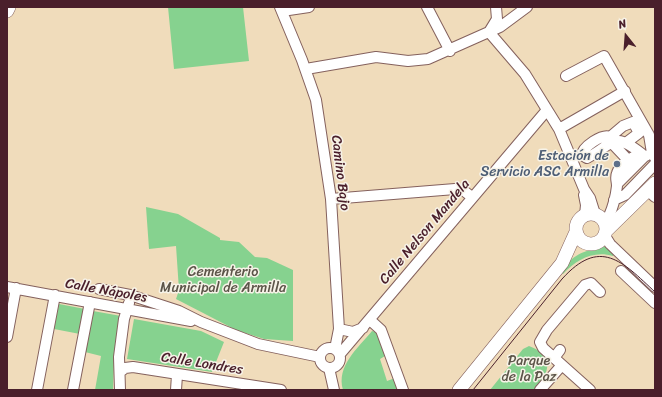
<!DOCTYPE html>
<html>
<head>
<meta charset="utf-8">
<style>
  body { margin:0 }
  #map { position:relative; width:662px; height:397px; overflow:hidden; background:#f0dcbb; font-family:Sriracha,sans-serif }
  canvas { display:block }
  .frame { position:absolute; inset:0; border:8px solid #4a1f2b; pointer-events:none }
  .north { position:absolute; left:606px; top:16px; width:40px; height:40px; -webkit-text-stroke:3px #f7f3e8; paint-order:stroke; rotate:343deg; font-size:11px; font-weight:700; line-height:16px; text-align:center; color:#4a1f2b }
  .north::after { content:''; display:block; margin:auto; width:14px; height:18px; background:#4a1f2b; clip-path:polygon(50% 0,100% 100%,50% 72%,0 100%) }
</style>
</head>
<body>
<div id="map">
<canvas width="662" height="397"></canvas>
<div class="frame"></div>
<div class="north">N</div>
</div>
<script>
const context = document.querySelector('canvas').getContext('2d');
context.lineJoin = 'round';
function paint(path, color) {
  context.fillStyle = color;
  context.fill(path, 'evenodd');
}
function trace(path, color, width, dash) {
  context.strokeStyle = color;
  context.lineWidth = width;
  context.lineCap = dash ? 'butt' : 'round';
  context.setLineDash(dash || []);
  context.stroke(path);
}
function label(font, color, halo, rows, align = 'center') {
  context.font = font + ' Sriracha,sans-serif';
  context.lineWidth = 3;
  context.setLineDash([]);
  context.textBaseline = 'middle';
  context.strokeStyle = halo;
  context.fillStyle = color;
  for (const [text, x, y, turn = 0] of rows) {
    context.save();
    context.translate(x, y);
    context.rotate((+turn || 0) * Math.PI / 180);
    context.textAlign = isNaN(turn) ? turn : align;
    if (halo) context.strokeText(text, 0, 0);
    context.fillText(text, 0, 0);
    context.restore();
  }
}
const green = new Path2D(`
  M168,7H243L249,61L174,69Z
  M146,207L178,214L220,238V240L239,242L255,257L267,258L293,270V341L264,339L236,330L176,299L179,290L176,246L149,249Z
  M608,246L615,251L613,256C593,250 576,260 563,274L560,271C578,251 582,252 608,246Z
  M59,304L85,309L80,334L54,329Z
  M93,311L121,316L114,359L113,390H95L101,356L85,352Z
  M134,319L201,331L224,342L212,372L127,359Z
  M372,331L376,332L385,356L380,359L387,381L395,378L399,390H343C336,366 358,348 372,331Z
  M529,346C556,356 549,373 535,390H490L523,349Z`);
const minor = new Path2D(`
  M280,7L302,60L316,100L331,199L339,329L335,349
  M427,7L450,51
  M282,11L309,7
  M489,32L525,74L559,129L584,189L590,198L595,214
  M489,32L497,19L496,7
  M306,69L376,57L408,61L428,59L500,27L527,7
  M566,76L604,56L649,135L652,153L655,158
  M559,129L625,91
  M610,137L623,126L633,122L639,133L627,142
  M610,141L629,161
  M615,141C613,140 612,138 610,137C603,133 582,147 582,155L587,158C614,144 612,130 642,154
  M617,184L645,156
  M647,190L655,197
  M584,195L586,205L585,215
  M331,199L455,189L464,191L472,197
  M614,200L625,195L655,164
  M609,216C613,207 616,195 617,186C617,181 615,178 617,173C620,164 636,152 646,156
  M605,236L610,244L655,287
  M621,271L655,303
  M7,287L191,321
  M99,289L130,295L179,311L201,322L258,344L320,357
  M370,320L381,330L403,390
  M339,329L353,332L363,328
  M7,337L16,288
  M320 358a10 10 0 1 1 20 0a10 10 0 1 1-20 0Z
  M340,354L547,110
  M554,358L560,350
  M329,368L334,390
  M120,372L125,368L133,367L281,390
  M37,390L55,295
  M73,390L90,302
  M120,390L119,357L124,319L129,303
  M176,390L177,375
  M540,390L562,365
  M590,390L543,348L540,342L547,330L585,285L591,283L600,292`);
const major = new Path2D(`
  M7,11L9,7
  M576 229a15 15 0 1 1 30 0a15 15 0 1 1-30 0Z
  M606,231L655,183
  M459,390L562,263L576,232`);
const tram = new Path2D(`
  M473,390L562,279C600,237 622,261 655,292`);
const markers = [
  [617,164,4,"#5c6f8a"]
];
const serviceNames = [
  ["Estación de",609,156],
  ["Servicio ASC Armilla",609,172]
];
const streetNames = [
  ["Camino Bajo",340,173,83],
  ["Calle Nelson Mandela",425,232,-50],
  ["Calle Nápoles",106,291,10],
  ["Calle Londres",202,364,9]
];
const parkNames = [
  ["Cementerio",223,272],
  ["Municipal de Armilla",223,288],
  ["Parque",529,361],
  ["de la Paz",529,377]
];
paint(green, '#86d28f');
trace(minor, '#84615d', 12);
trace(major, '#84615d', 14);
trace(minor, '#fff', 10);
trace(major, '#fff', 13);
trace(tram, '#4a1f2b', 1);
for (const [x, y, r, color] of markers) {
  const dot = new Path2D();
  dot.arc(x, y, r, 0, 2 * Math.PI);
  context.fillStyle = color;
  context.fill(dot);
  trace(dot, '#f7f3e8', 1.5);
}
label('14px', '#4e5e75', '#f7f3e8', serviceNames, 'right');
label('14px', '#4a1f2b', '#f7f3e8', streetNames);
label('14px', '#5c5549', '#f7f3e8', parkNames);
</script>
</body>
</html>
